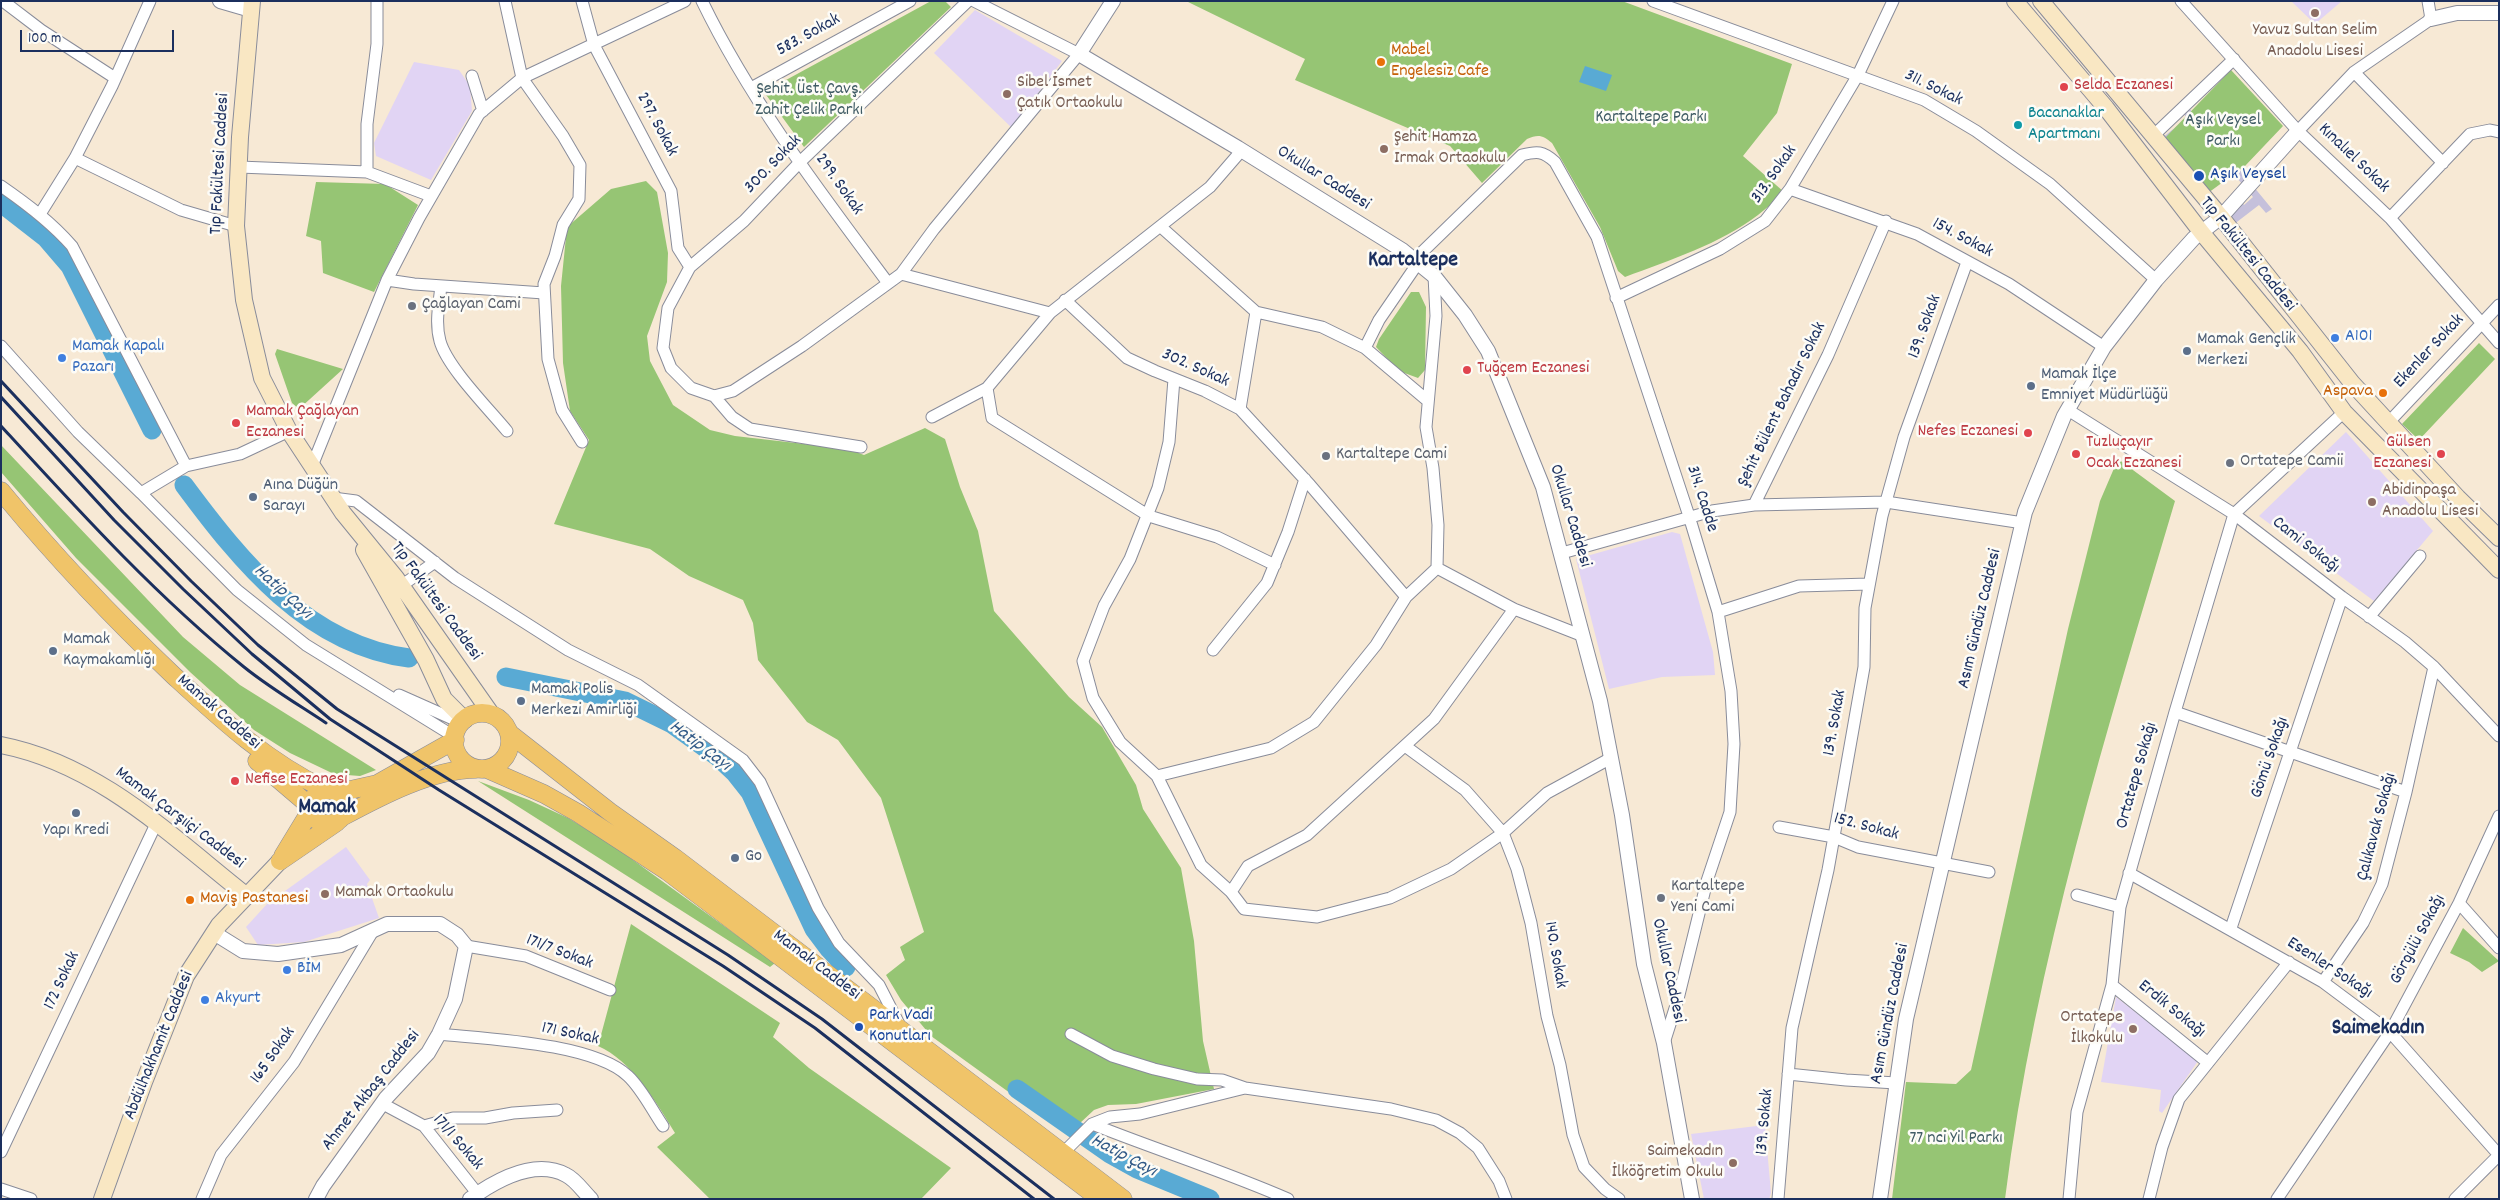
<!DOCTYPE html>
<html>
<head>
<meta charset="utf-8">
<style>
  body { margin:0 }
  #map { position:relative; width:2500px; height:1200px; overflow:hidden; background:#f7e9d5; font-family:Dekko,sans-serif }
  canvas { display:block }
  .frame { position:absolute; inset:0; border:2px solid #1b2f5e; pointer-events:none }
  .scale { position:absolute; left:20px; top:30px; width:154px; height:22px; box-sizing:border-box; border:2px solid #1b2f5e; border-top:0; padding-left:6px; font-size:15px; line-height:18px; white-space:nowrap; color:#1b2f5e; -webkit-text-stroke:4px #fdfcf7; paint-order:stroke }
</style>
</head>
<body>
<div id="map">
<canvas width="2500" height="1200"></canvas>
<div class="frame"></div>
<div class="scale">100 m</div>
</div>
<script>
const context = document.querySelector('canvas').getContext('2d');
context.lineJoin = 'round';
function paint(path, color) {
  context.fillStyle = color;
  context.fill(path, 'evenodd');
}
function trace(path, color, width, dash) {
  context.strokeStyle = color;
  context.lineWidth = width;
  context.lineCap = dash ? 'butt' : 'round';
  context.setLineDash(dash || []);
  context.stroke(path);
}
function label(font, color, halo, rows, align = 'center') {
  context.font = font + ' Dekko,sans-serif';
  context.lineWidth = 5;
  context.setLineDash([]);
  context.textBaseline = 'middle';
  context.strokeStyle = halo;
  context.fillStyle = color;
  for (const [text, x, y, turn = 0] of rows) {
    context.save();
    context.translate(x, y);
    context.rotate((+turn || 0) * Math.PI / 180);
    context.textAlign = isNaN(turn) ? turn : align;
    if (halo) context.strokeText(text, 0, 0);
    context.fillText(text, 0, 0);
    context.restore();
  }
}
const built = new Path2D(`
  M2291,1H2342L2315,24Z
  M975,10L1062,61L1012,128L934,53Z
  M414,62L459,70L470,86L472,111L431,180L376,156L374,143Z
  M2346,432L2433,531L2374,601L2259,516Z
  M1672,532L1680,534L1713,652L1715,675L1662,677L1609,689L1576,559Z
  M346,847L370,880L367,884L379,918L304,942L258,945L246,927L267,904Z
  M2116,997L2198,1061L2162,1113L2159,1111L2161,1090L2101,1082Z
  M1765,1125L1771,1193L1769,1199H1704L1691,1134Z`);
const industrial = new Path2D(`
  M2184,102L2272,209L2266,213L2259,205L2233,225L2240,234L2235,239L2147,132L2153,127L2162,138L2187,118L2178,107ZM2193,125L2220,157L2194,178L2168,146L2176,139L2181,144L2189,138L2184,132ZM2226,165L2253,197L2244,205L2241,200L2232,203L2236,211L2227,218L2201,186Z`);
const green = new Path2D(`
  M931,1H945L951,7L804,147L764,92Z
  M1186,1H1622L1792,64L1777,113L1743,156L1784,192C1776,200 1767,208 1758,215C1720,244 1670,260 1625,277L1618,271L1600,227L1552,143C1543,135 1538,134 1527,139L1482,183L1450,146L1295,80L1305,59Z
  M2231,70L2283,126L2245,166L2208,193L2164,139Z
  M646,181L657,192L668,253L667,282L647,336L650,361L673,405L710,430L735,436L848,449L864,455L925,428L945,439L960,487L978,531L994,611L1069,697L1102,727L1136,785L1143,809L1181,868L1194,941L1203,1041L1214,1089L1136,1104L1108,1105L1094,1110L1079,1124L1019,1080L1010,1093L931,1036L901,1000L886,975L905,960L900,947L924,932L881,798L838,740L807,722L758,660L753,623L743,600L689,576L650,549L554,524L589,440L570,411L563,363L561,286L567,227L611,189Z
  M316,182L385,184L418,205L374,292L323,273L321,241L306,236Z
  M1411,292H1419L1426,307L1425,370L1418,378L1399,371L1376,347L1379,339Z
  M2479,343L2495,359L2419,440L2402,424Z
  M277,349L343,369L299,409L292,403L275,354Z
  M1,445L183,637L240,685L376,770L360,776L334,774L290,753L254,730L190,672L76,558L1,472Z
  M2118,459L2175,501C2107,730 2035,961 2005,1199H1892L1906,1082L1956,1084L1971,1070L2068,629L2100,501Z
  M478,781L529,800L568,818L611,844L775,963L770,967Z
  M631,924L780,1023L773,1037L809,1068L951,1168L921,1199H710L657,1147L675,1133C657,1103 631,1060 598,1046Z
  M2463,928L2499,961L2482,972L2469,962L2450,953Z`);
const water = new Path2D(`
  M1585,66L1612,75L1606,91L1579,82Z`);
const river = new Path2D(`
  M1,203L46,238L70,266L152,430
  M184,485C241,562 308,645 409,658
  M506,677L625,701L672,724L718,757L735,773L750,792L814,929L829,949L846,967
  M1017,1089L1110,1154L1137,1169L1210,1199`);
const minor = new Path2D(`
  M3,1L41,30L115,78
  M505,1L522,78L563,136L580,165L579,199L563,225L555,256L544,284L548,359L562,410L582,442
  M582,1L594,45L671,191L678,248L690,267
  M702,1C751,102 821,193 888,283
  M968,1L800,162L744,221L690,267L668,308L663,348L671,368L691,388L714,396L733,391L802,346L901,274L934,229L1079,54L974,1
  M1653,1L1924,100L1976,131L2050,184L2156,280
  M2181,1L2298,131L2390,218L2499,343
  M2354,72L2443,163
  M472,76L483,111
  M751,88L910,1
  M2298,131L2354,72L2431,19L2428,1
  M2153,136L2234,59
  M75,158L181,210L236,226
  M239,167L367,172L431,196
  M367,172V124L377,44V1
  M1,186C27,204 51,222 72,246L186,466
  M1790,189L1917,234L2009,284L2104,347
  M40,214L75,158L112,86L150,1
  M2390,218L2470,134L2490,130L2499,132
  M1161,227L1256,312L1322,327L1365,348L1428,401
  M1414,260L1522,155C1537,151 1543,151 1555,162L1597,237L1689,516L1718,612L1731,691L1734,744L1730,812L1707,881L1678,999L1664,1043
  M901,274L1050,313
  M387,280L414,284L544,293
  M441,286C439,304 435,323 440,341C447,367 489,409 507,431
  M1616,298L1720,249L1765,221L1790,189L1858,75L1893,1
  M1065,300L1127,358L1155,371L1205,391L1240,409L1310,485L1406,597
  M1,346L78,432L141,493L186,466L240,454L289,431
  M1365,348L1379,320L1418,263
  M1174,379L1169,442L1158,488L1130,559L1104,606L1083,661L1093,698L1120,742L1157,776L1201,865L1231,892
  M987,388L992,418L1149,516L1217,537L1275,565
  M714,396L732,417L750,429L861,447
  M1240,409L1256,312
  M2068,410L2234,514L2342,597L2405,642L2434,667L2499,736
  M932,417L987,388L1050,313L1210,187L1242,150
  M2388,423L2499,305
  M312,466L387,280L419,218L479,114L522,78L685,1
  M141,493L237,590L306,645L455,737
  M333,498L356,501L455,578L568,650L638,685L743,760L760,782L818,908L839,943L879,985L900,1026
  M1754,505L1886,502L2023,523
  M1562,553L1712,511L1754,505L1828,355L1886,221
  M1437,568L1514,609L1583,636
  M401,586L435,562
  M1514,609L1434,719L1307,835L1248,866L1231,892L1244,909L1317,917L1390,898L1451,869L1503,833L1547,793L1611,758
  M1718,612L1799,586L1869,584
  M2369,617L2420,556
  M1213,650L1267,583L1288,532L1305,479
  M399,695L462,723
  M2175,712L2406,792
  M1405,746L1465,790L1503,833L1517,869L1531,923L1547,1016L1560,1065L1573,1135L1584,1167L1605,1189L1619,1199
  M1157,776L1271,748L1314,722L1376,645L1406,597L1437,568L1438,525L1433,468L1426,427L1436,316L1434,276
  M1779,827L1834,837L1858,847L1989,872
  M2129,873L2323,982L2390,1032L2499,1155
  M2077,895L2120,907
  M2459,903L2499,948
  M2231,928L2342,597
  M466,946L526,956L610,990
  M2323,982L2363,923L2382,884L2406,792L2434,667
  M2112,985L2207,1062
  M439,1034C488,1039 593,1043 628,1076C642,1089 652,1110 663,1126
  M1071,1034L1112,1056L1154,1069L1197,1079L1222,1080L1245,1088
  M1788,1074L1846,1080L1896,1083
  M383,1104L424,1126L477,1193
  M1092,1124C1157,1150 1224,1171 1288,1199
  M424,1126L453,1118H485L513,1113L557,1110
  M1,1152L156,824
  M1064,1152L1092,1124L1110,1117L1140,1114L1245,1088L1391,1109L1436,1120L1460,1133L1478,1148L1499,1181L1506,1199
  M1,1189L31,1199
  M202,1199L221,1155L294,1062L373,931
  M1778,1199L1792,1028L1828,870L1843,786L1864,667L1865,608L1882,516L1904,437L1967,262
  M2069,1199L2077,1112L2112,985L2120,907L2175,712L2234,514L2344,412
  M2149,1199L2162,1147L2179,1099L2289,962
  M2277,1199L2390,1032L2459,903L2499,816
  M2455,1199L2499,1155`);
const tertiary = new Path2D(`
  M220,1L251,10
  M1113,1L1079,54L1238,148L1402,250L1434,276L1465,315L1488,351L1543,487L1600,701L1622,815L1644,964L1664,1043L1692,1199
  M2431,19L2457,13H2499
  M214,933L243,951L278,954L341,945L387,924H440L457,935L466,946L455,999L439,1034L428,1053L386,1098L323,1186L316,1199
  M470,1199C495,1181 534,1158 566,1175C575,1179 583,1191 591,1199
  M1880,1199L1906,1019L2025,512L2064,416L2104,347L2156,280L2194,238L2221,217L2298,131`);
const secondary = new Path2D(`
  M252,1L240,137L236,226L244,300L262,378L289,431L343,513L396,578L492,715
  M2015,1L2106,108L2202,233L2300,351L2344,412L2499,570
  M2041,1L2221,217L2352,383L2458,498L2499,538
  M364,550L426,660L444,699L465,720
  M1,745C99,764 171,836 247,896
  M102,1199L144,1082L186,976L219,925L280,861`);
const primary = new Path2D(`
  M1,491C55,557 112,617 174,676C221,719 266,761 324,789
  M454 741a28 28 0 1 1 56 0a28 28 0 1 1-56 0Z
  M509,733L610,812L675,858L1123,1199
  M257,761L311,807
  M487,769L544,794L578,813L667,871L1100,1199
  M331,789L350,790L377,784L455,740
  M311 807a17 17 0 1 1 34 0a17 17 0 1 1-34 0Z
  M342,817C381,796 432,769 476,769
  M283,856L311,810
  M280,861L337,822`);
const rail = new Path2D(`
  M1,381L123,512L191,581L258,645L337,709L728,955L822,1019L1054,1199
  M1,397L114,520L183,589L252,654L330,719L439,790L723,966L815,1028L1034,1199
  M1,426C78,510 155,595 244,667C270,688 299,705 326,723`);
const markers = [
  [2315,13,5,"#8d6e63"],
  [1381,62,5,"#e8710a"],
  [2064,87,5,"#e0444e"],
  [1007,94,5,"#8d6e63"],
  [2018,125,5,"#0f9aa8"],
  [1384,149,5,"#8d6e63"],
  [2199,176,6,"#1a4fb4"],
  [412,306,5,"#6b7280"],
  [2335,338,5,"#3f7fe0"],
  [2187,351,5,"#5c6f8a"],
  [62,358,5,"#3f7fe0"],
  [1467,370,5,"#e0444e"],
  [2031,386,5,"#5c6f8a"],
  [2383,393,5,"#e8710a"],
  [236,423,5,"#e0444e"],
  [2028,433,5,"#e0444e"],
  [2076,454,5,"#e0444e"],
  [2441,454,5,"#e0444e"],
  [1326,456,5,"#6b7280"],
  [2230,463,5,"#6b7280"],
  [253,497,5,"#5c6f8a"],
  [2372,502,5,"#8d6e63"],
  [53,651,5,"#5c6f8a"],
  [521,701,5,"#5c6f8a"],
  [235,781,5,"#e0444e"],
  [76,813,5,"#5c6f8a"],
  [735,858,5,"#5c6f8a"],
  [325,894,5,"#8d6e63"],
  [1661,898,5,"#6b7280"],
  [190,900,5,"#e8710a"],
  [287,970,5,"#3f7fe0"],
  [205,1000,5,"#3f7fe0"],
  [859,1027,5,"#1a4fb4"],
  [2133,1029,5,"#8d6e63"],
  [1733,1163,5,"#8d6e63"]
];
const educationNames = [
  ["Yavuz Sultan Selim",2315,32,"center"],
  ["Anadolu Lisesi",2315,53,"center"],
  ["Sibel İsmet",1017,84],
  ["Çatık Ortaokulu",1017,105],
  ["Şehit Hamza",1394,139],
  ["Irmak Ortaokulu",1394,160],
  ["Abidinpaşa",2382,492],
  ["Anadolu Lisesi",2382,513],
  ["Mamak Ortaokulu",335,894],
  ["Ortatepe",2123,1019,"right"],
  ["İlkokulu",2123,1040,"right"],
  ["Saimekadın",1723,1153,"right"],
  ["İlköğretim Okulu",1723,1174,"right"]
];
const streetNames = [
  ["583. Sokak",809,36,-29],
  ["311. Sokak",1933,89,26],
  ["297. Sokak",656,125,62],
  ["Kınalıel Sokak",2353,159,44],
  ["Tıp Fakültesi Caddesi",221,164,-87],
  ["300. Sokak",774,165,-46],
  ["313. Sokak",1775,175,-55],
  ["Okullar Caddesi",1323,179,32],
  ["299. Sokak",838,185,55],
  ["154. Sokak",1962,239,28],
  ["Tıp Fakültesi Caddesi",2247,255,51],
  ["139. Sokak",1926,327,-70],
  ["Ekenler Sokak",2430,352,-47],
  ["302. Sokak",1195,369,24],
  ["Şehit Bülent Bahadır Sokak",1783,405,-64],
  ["314. Cadde",1701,499,72],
  ["Okullar Caddesi",1569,516,73],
  ["Cami Sokağı",2305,546,38],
  ["Tıp Fakültesi Caddesi",435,602,54],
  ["Asım Gündüz Caddesi",1981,619,-77],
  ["Mamak Caddesi",218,713,41],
  ["139. Sokak",1836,723,-80],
  ["Gömü Sokağı",2271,758,-71],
  ["Ortatepe Sokağı",2138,776,-74],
  ["Mamak Çarşıiçi Caddesi",179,819,37],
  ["Çalıkavak Sokağı",2378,827,-75],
  ["152. Sokak",1866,828,15],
  ["Görgülü Sokağı",2419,940,-62],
  ["171/7 Sokak",559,953,21],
  ["140. Sokak",1554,955,80],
  ["Mamak Caddesi",816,966,37],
  ["Esenler Sokağı",2329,969,33],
  ["Okullar Caddesi",1667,971,78],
  ["172 Sokak",63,981,-65],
  ["Erdik Sokağı",2171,1010,39],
  ["Asım Gündüz Caddesi",1891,1014,-79],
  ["171 Sokak",570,1035,12],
  ["Abdülhakhamit Caddesi",160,1046,-68],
  ["165 Sokak",274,1056,-55],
  ["Ahmet Akbaş Caddesi",372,1091,-52],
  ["139. Sokak",1766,1122,-85],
  ["171/1 Sokak",457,1143,49]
];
const foodNames = [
  ["Mabel",1391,52],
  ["Engelesiz Cafe",1391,73],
  ["Aspava",2373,393,"right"],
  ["Maviş Pastanesi",200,900]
];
const healthNames = [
  ["Selda Eczanesi",2074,87],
  ["Tuğçem Eczanesi",1477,370],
  ["Mamak Çağlayan",246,413],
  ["Eczanesi",246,434],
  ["Nefes Eczanesi",2018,433,"right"],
  ["Tuzluçayır",2086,444],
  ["Ocak Eczanesi",2086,465],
  ["Gülsen",2431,444,"right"],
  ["Eczanesi",2431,465,"right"],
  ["Nefise Eczanesi",245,781]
];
const parkNames = [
  ["Şehit. Üst. Çavş.",809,91],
  ["Zahit Çelik Parkı",809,112],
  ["Kartaltepe Parkı",1651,119],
  ["Aşık Veysel",2223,122],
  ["Parkı",2223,143],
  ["77 nci Yil Parkı",1956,1140]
];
const cultureNames = [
  ["Bacanaklar",2028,115],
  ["Apartmanı",2028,136]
];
const transitNames = [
  ["Aşık Veysel",2210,176],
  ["Park Vadi",869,1017],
  ["Konutları",869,1038]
];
const worshipNames = [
  ["Çağlayan Cami",422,306],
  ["Kartaltepe Cami",1336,456],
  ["Ortatepe Camii",2240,463],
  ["Kartaltepe",1671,888],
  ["Yeni Cami",1671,909]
];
const shopNames = [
  ["A101",2345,338],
  ["Mamak Kapalı",72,348],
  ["Pazarı",72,369],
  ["BİM",297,970],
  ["Akyurt",215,1000]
];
const serviceNames = [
  ["Mamak Gençlik",2197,341],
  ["Merkezi",2197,362],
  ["Mamak İlçe",2041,376],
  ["Emniyet Müdürlüğü",2041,397],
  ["Aına Düğün",263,487],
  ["Sarayı",263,508],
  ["Mamak",63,641],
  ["Kaymakamlığı",63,662],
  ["Mamak Polis",531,691],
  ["Merkezi Amirliği",531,712],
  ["Yapı Kredi",76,832,"center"],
  ["Go",745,858]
];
const waterNames = [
  ["Hatip Çayı",282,593,42],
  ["Hatip Çayı",699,747,37],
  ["Hatip Çayı",1123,1157,28]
];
const districtNames = [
  ["Kartaltepe",1413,262],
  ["Mamak",327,809],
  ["Saimekadın",2378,1030]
];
paint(built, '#e1d4f4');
paint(industrial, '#c5c0db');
paint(green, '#96c574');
paint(water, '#59aad4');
trace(river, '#59aad4', 19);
trace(minor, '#898c9a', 13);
trace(tertiary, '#898c9a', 16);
trace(secondary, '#898c9a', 18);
trace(primary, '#898c9a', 19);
trace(minor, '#fff', 11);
trace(tertiary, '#fff', 14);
trace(secondary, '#f9e7c3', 16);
trace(primary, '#f0c469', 18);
trace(rail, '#1b2f5e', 3);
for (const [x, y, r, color] of markers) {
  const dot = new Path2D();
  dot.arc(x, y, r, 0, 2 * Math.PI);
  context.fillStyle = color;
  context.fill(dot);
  trace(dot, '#fdfcf7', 2);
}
label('18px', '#785e54', '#fdfcf7', educationNames, 'left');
label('18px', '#1b2f5e', '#fdfcf7', streetNames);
label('18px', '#c56008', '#fdfcf7', foodNames, 'left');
label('18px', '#be3a42', '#fdfcf7', healthNames, 'left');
label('18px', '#405c65', '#fdfcf7', parkNames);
label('18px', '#0d838f', '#fdfcf7', cultureNames, 'left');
label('18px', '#164399', '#fdfcf7', transitNames, 'left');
label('18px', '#5b616d', '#fdfcf7', worshipNames, 'left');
label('18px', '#366cbe', '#fdfcf7', shopNames, 'left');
label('18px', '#4e5e75', '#fdfcf7', serviceNames, 'left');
label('italic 19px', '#315a87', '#fdfcf7', waterNames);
label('bold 22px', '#1b2f5e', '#fdfcf7', districtNames);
</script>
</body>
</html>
